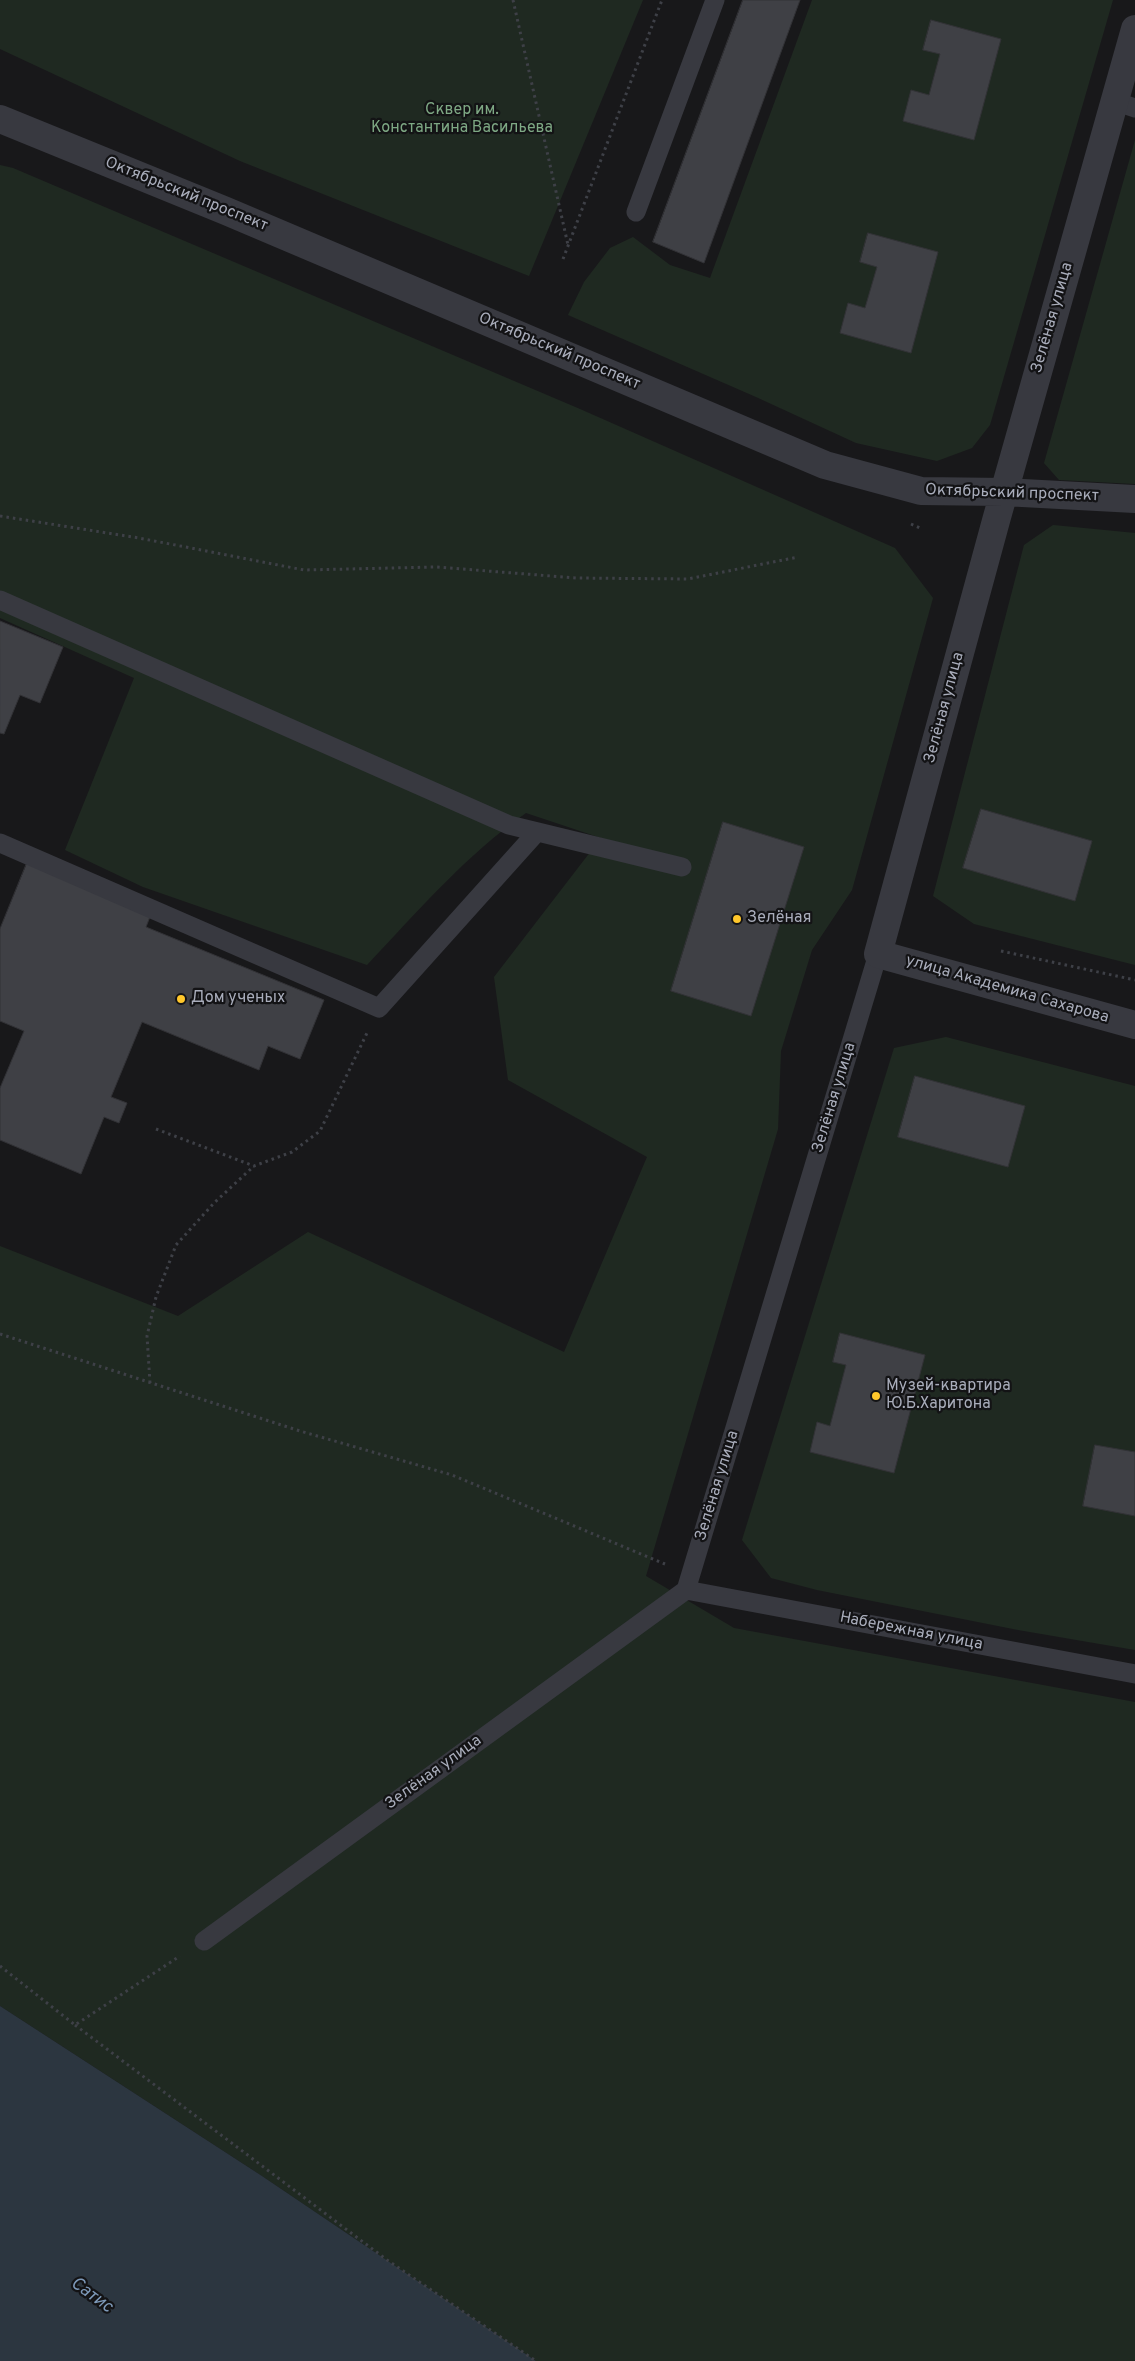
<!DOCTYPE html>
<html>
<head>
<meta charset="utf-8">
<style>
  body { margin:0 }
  canvas { display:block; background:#18181a }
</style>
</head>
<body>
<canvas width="1135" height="2361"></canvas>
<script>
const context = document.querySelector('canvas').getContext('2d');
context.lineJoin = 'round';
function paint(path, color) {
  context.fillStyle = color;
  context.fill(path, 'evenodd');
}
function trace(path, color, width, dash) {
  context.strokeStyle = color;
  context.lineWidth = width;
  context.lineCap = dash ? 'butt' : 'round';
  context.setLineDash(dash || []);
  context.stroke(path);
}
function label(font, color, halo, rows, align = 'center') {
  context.font = font + ' Overpass,sans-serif';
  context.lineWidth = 4.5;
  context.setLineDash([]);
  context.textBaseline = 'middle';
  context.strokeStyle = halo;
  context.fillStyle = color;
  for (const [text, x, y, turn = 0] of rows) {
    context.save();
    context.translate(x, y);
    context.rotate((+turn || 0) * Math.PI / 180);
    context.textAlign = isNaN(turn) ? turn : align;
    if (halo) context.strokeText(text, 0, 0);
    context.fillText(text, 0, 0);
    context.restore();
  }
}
const green = new Path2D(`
  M0,0H643L529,276L240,161L0,49Z
  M812,0H1113L990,425L972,448L937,461L856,443L756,397L568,315L584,282L610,248L633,237L670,265L710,278Z
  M1135,140V484L1059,480L1044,463Z
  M0,165L13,168L580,409L895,548L933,598L852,890L812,950L781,1051L778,1129L646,1576L734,1628L1135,1702V2361H536L262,2176L0,2006V1246L178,1316L308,1232L564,1352L647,1157L508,1080L494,977L601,838L526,813C466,855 417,912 367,965L143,887L65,850L134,678L0,618Z
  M1053,525L1135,533V965L974,924L933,896L1024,545Z
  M946,1037L1135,1086V1650L1018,1630L817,1590L771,1578L742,1540L894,1048Z`);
const water = new Path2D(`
  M0,2006L262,2176L536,2361H0Z`);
const building = new Path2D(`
  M743,0H800L704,263L653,242Z
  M931,20L1001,39L974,140L903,121L911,90L929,95L940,54L923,50Z
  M868,233L938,252L911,353L840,333L848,303L865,308L877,267L860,262Z
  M0,621L63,647L40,703L20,695L4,734L0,733Z
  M981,809L1092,841L1075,901L963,868Z
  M723,822L804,847L751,1016L671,991Z
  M27,863L151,914L146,927L324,1000L300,1059L268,1046L259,1070L142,1022L111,1097L127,1103L119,1123L104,1117L81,1174L0,1140V1088L24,1031L0,1021V929Z
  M915,1076L1025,1106L1008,1167L898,1137Z
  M840,1333L925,1355L894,1473L810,1452L817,1422L830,1426L846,1365L833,1362Z
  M1095,1445L1135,1452V1516L1083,1506Z`);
const path = new Path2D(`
  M513,0L568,245
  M563,259L662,0
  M0,516L139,538L304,570L436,567L577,578L688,579L798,557
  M911,524L920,528
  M1001,951L1135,980
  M156,1129L254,1166L292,1152L320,1131L367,1033
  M0,1334L300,1431L452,1475L665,1564
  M150,1383L147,1336L156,1297L176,1245L214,1203L254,1166
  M0,1966L75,2025L180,1956
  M75,2025L387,2260L536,2361`);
const lane = new Path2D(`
  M1114,101L1135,108
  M636,212L715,0
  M0,600L509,825L682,867
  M0,843L379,1008L537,832
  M686,1590L1135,1674
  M204,1941L686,1590L878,954`);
const street = new Path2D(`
  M1135,29L997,517L878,954L1135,1025
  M0,119L226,211L825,465L921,491L1004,492L1135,499`);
const markers = [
  [737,919,5,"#ffc72b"],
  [181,999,5,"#ffc72b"],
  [876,1396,5,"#ffc72b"]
];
const parkNames = [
  ["Сквер им.",462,111],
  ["Константина Васильева",462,129]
];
const streetNames = [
  ["Октябрьский проспект",186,195,22],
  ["Зелёная улица",1053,318,-74],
  ["Октябрьский проспект",559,352,23],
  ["Октябрьский проспект",1012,494,2],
  ["Зелёная улица",945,708,-75],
  ["улица Академика Сахарова",1007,990,16],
  ["Зелёная улица",835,1098,-73],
  ["Зелёная улица",718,1486,-73],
  ["Набережная улица",911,1632,11],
  ["Зелёная улица",434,1773,-36]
];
const poiNames = [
  ["Зелёная",747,919],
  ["Дом ученых",191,999],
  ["Музей-квартира",886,1387],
  ["Ю.Б.Харитона",886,1405]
];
const waterNames = [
  ["Сатис",91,2296,36]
];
paint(green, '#1f2921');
paint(water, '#2c3640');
paint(building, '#3f4045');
trace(building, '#323236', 1);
trace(path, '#3e4047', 3, [2.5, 4]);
trace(lane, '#383940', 19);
trace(street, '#383940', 28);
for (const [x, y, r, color] of markers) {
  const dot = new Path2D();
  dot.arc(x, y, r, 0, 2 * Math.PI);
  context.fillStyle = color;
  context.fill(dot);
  trace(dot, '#131315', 2);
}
label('16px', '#7ea884', '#131315', parkNames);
label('16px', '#a9adbb', '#131315', streetNames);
label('16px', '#a9adbb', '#131315', poiNames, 'left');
label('italic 18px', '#7d99b9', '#131315', waterNames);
</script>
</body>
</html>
